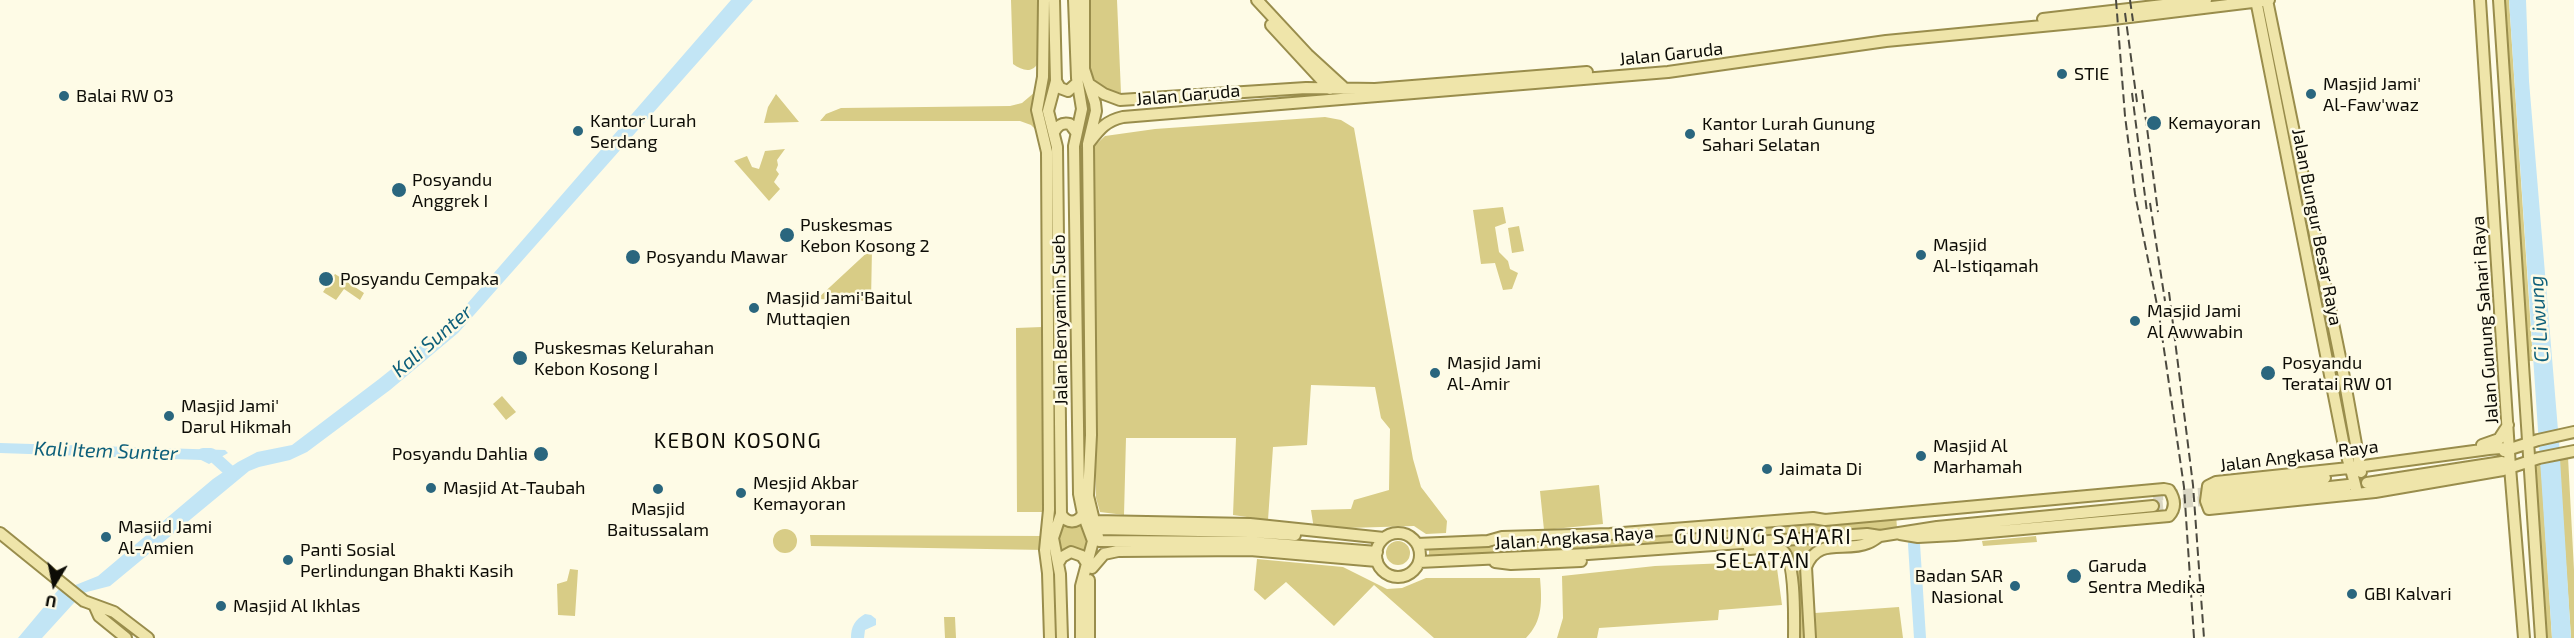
<!DOCTYPE html>
<html>
<head>
<meta charset="utf-8">
<style>
  body { margin:0 }
  #map { position:relative; width:2574px; height:638px; overflow:hidden; background:#fefbe6; font-family:"Exo 2",sans-serif }
  canvas { display:block }
  .north { position:absolute; left:24px; top:554px; width:60px; height:60px; -webkit-text-stroke:4px #fefbe6; paint-order:stroke; rotate:190deg; font-size:16px; font-weight:700; line-height:24px; text-align:center; color:#0d0c06 }
  .north::after { content:''; display:block; margin:auto; width:21px; height:27px; background:#0d0c06; clip-path:polygon(50% 0,100% 100%,50% 72%,0 100%) }
</style>
</head>
<body>
<div id="map">
<canvas width="2574" height="638"></canvas>
<div class="north">U</div>
</div>
<script>
const context = document.querySelector('canvas').getContext('2d');
context.lineJoin = 'round';
function paint(path, color) {
  context.fillStyle = color;
  context.fill(path, 'evenodd');
}
function trace(path, color, width, dash) {
  context.strokeStyle = color;
  context.lineWidth = width;
  context.lineCap = dash ? 'butt' : 'round';
  context.setLineDash(dash || []);
  context.stroke(path);
}
function label(font, color, halo, rows, align = 'center') {
  context.font = font + ' "Exo 2",sans-serif';
  context.lineWidth = 5;
  context.setLineDash([]);
  context.textBaseline = 'middle';
  context.strokeStyle = halo;
  context.fillStyle = color;
  for (const [text, x, y, turn = 0] of rows) {
    context.save();
    context.translate(x, y);
    context.rotate((+turn || 0) * Math.PI / 180);
    context.textAlign = isNaN(turn) ? turn : align;
    if (halo) context.strokeText(text, 0, 0);
    context.fillText(text, 0, 0);
    context.restore();
  }
}
const green = new Path2D(`
  M1011,0H1038L1039,61C1033,74 1023,71 1013,64Z
  M1088,0H1117L1121,93C1107,92 1092,83 1089,68C1085,52 1088,18 1088,0Z
  M2499,0H2509L2533,361H2522Z
  M1035,92L1039,98L1042,136L1031,125L1020,121H820L826,114L841,108L1010,106L1022,103Z
  M776,94L799,122L764,123L768,107Z
  M1325,117L1341,120L1354,128L1413,459L1421,487L1447,521L1446,533L1426,534L1414,526L1314,529L1311,510L1351,509L1354,500L1389,490L1390,429L1381,418L1375,387L1311,385L1307,445L1273,447L1268,520L1233,515L1236,438H1126L1124,515L1100,512L1096,498L1091,149L1105,136L1155,129Z
  M785,149L777,160L778,165L776,170L779,174L774,182L780,189L769,201L734,161L747,156L752,167L759,169L765,151Z
  M2295,152L2347,413H2342L2291,153Z
  M1503,207L1506,223L1495,227L1499,252L1508,261L1510,269L1518,273L1512,289L1503,290L1495,263L1481,264L1473,210Z
  M1519,226L1524,251L1512,253L1508,228Z
  M872,248L871,301L817,299Z
  M335,274L364,293L360,300L344,289L336,300L323,292Z
  M1042,327L1044,512H1017L1016,328Z
  M502,396L516,412L506,420L493,404Z
  M2568,457L2574,570V638H2571L2559,460Z
  M2541,465L2552,638H2541L2528,467Z
  M1599,485L1603,524L1544,530L1540,491Z
  M1083,514L1091,552L1066,554L1055,551L1063,518Z
  M1896,514L1897,528L1826,535L1880,536L1837,546L1809,558L1810,638H1795L1787,555L1750,542L1429,557V548L1496,544H1572L1812,524L1825,520Z
  M773 541a12 12 0 1 1 24 0a12 12 0 1 1-24 0Z
  M810,535L1045,536V550L811,546Z
  M2036,536L2037,542L1983,546L1982,541Z
  M1386 553a12 12 0 1 1 24 0a12 12 0 1 1-24 0Z
  M1257,559L1343,567L1387,589L1402,588L1426,578H1540C1542,601 1543,621 1526,638H1434L1374,585L1334,626L1286,582L1265,600L1254,590Z
  M1776,561L1782,605L1719,610L1718,620L1599,628L1597,638H1557L1563,618L1562,576L1655,566Z
  M570,569L578,570L575,616L558,615L557,584L567,581Z
  M1899,607L1903,638H1816L1815,613Z
  M944,617H955L956,638H945Z`);
const water = new Path2D(`
  M731,0H753L458,333L390,390L307,452L290,460L259,467L249,471L110,586L83,593L42,638H18L59,589L77,592L68,588L98,576L213,479L238,462L257,452L292,445L379,379L454,319Z
  M2509,0H2526L2529,81L2559,442L2571,638H2552Z
  M0,443L225,450L228,453L209,464L201,460L0,453Z
  M865,614L871,615L876,619V625L865,630L864,638H851C851,626 855,620 865,614Z`);
const river = new Path2D(`
  M203,454H211L233,474
  M1914,544L1920,638`);
const majorTunnel = new Path2D(`
  M2153,496L2212,492
  M2153,506L2213,500`);
const major = new Path2D(`
  M1044,0L1043,77L1037,110L1047,152L1049,510L1045,550L1048,573L1050,638
  M1054,0L1056,81L1048,111L1057,147L1061,514L1053,538L1060,574L1062,638
  M1074,0L1077,78L1082,109L1074,146L1079,494L1083,514L1093,541L1081,586V638
  M1084,0V69L1095,103L1096,111L1088,144L1091,435L1088,496L1099,541
  M1257,0L1308,55L1343,87
  M2256,0L2343,441C2347,460 2354,475 2357,494
  M2267,0L2343,372L2361,472
  M2480,0L2510,467L2524,638
  M2499,0L2541,638
  M2043,19L2206,0
  M1271,25L1330,89
  M1056,81L1060,88L1068,91L1077,83
  M1089,84L1104,94L1120,100L1306,88L1375,89L1587,72
  M1054,132C1058,125 1062,122 1070,124L1076,132
  M1088,144C1099,130 1105,121 1123,117L1668,72L1886,41L2105,20L2269,0
  M2482,445L2499,439L2508,425
  M2506,450L2501,448L2489,449L2349,468L2216,482L2208,486L2206,501L2209,509L2375,492L2503,470L2539,458L2574,451
  M2504,451L2538,440L2574,432
  M2367,483L2502,462L2510,467
  M2212,492L2325,478
  M2213,500L2348,485
  M1061,514C1067,524 1077,524 1083,514
  M1095,521L1250,524L1384,538
  M1098,529L1250,532L1295,535
  M0,533L84,601L114,612L148,638
  M1376 555a22 22 0 1 1 44 0a22 22 0 1 1-44 0Z
  M1099,541L1250,542L1377,552
  M1417,544L1488,541L1502,537L1610,534L1813,518L1825,520L2164,489L2169,490C2175,499 2176,508 2169,516L1955,535L1918,537L1900,534
  M1749,549C1758,549 1774,545 1782,550C1796,558 1794,622 1794,638
  M1059,562L1062,557L1071,552L1082,556L1086,562
  M1419,562L1588,554L1867,534L1880,536L1937,527L2153,506
  M1495,562L1511,564L1581,561
  M1092,568L1104,554L1118,551L1250,550L1377,561
  M95,607L99,616L126,638
  M1089,638V580
  M1810,638L1806,567C1818,536 1845,553 1868,543C1872,542 1876,538 1880,536`);
const rail = new Path2D(`
  M2116,0L2125,116L2135,194L2159,315L2184,487L2194,638
  M2130,0L2133,21
  M2125,13L2137,102
  M2142,90L2158,212
  M2132,93L2147,212
  M2150,203L2165,301
  M2169,292L2193,485L2204,638`);
const markers = [
  [2062,74,6,"#2a667e"],
  [2311,94,6,"#2a667e"],
  [64,96,6,"#2a667e"],
  [2154,123,8,"#2a667e"],
  [578,131,6,"#2a667e"],
  [1690,134,6,"#2a667e"],
  [399,190,8,"#2a667e"],
  [787,235,8,"#2a667e"],
  [1921,255,6,"#2a667e"],
  [633,257,8,"#2a667e"],
  [326,279,8,"#2a667e"],
  [754,308,6,"#2a667e"],
  [2135,321,6,"#2a667e"],
  [520,358,8,"#2a667e"],
  [1435,373,6,"#2a667e"],
  [2268,373,8,"#2a667e"],
  [169,416,6,"#2a667e"],
  [541,454,8,"#2a667e"],
  [1921,456,6,"#2a667e"],
  [1767,469,6,"#2a667e"],
  [431,488,6,"#2a667e"],
  [658,489,6,"#2a667e"],
  [741,493,6,"#2a667e"],
  [106,537,6,"#2a667e"],
  [288,560,6,"#2a667e"],
  [2074,576,8,"#2a667e"],
  [2015,586,6,"#2a667e"],
  [2352,594,6,"#2a667e"],
  [221,606,6,"#2a667e"]
];
const streetNames = [
  ["Jalan Garuda",1671,54,-6],
  ["Jalan Garuda",1188,95,-5],
  ["Jalan Bungur Besar Raya",2317,227,79],
  ["Jalan Benyamin Sueb",1060,320,-91],
  ["Jalan Gunung Sahari Raya",2485,320,-94],
  ["Jalan Angkasa Raya",2299,456,-7],
  ["Jalan Angkasa Raya",1574,538,-4]
];
const poiNames = [
  ["STIE",2074,74],
  ["Masjid Jami'",2323,84],
  ["Al-Faw'waz",2323,105],
  ["Balai RW 03",76,96],
  ["Kantor Lurah",590,121],
  ["Serdang",590,142],
  ["Kemayoran",2168,123],
  ["Kantor Lurah Gunung",1702,124],
  ["Sahari Selatan",1702,145],
  ["Posyandu",412,180],
  ["Anggrek I",412,201],
  ["Puskesmas",800,225],
  ["Kebon Kosong 2",800,246],
  ["Masjid",1933,245],
  ["Al-Istiqamah",1933,266],
  ["Posyandu Mawar",646,257],
  ["Posyandu Cempaka",340,279],
  ["Masjid Jami'Baitul",766,298],
  ["Muttaqien",766,319],
  ["Masjid Jami",2147,311],
  ["Al Awwabin",2147,332],
  ["Puskesmas Kelurahan",534,348],
  ["Kebon Kosong I",534,369],
  ["Masjid Jami",1447,363],
  ["Al-Amir",1447,384],
  ["Posyandu",2282,363],
  ["Teratai RW 01",2282,384],
  ["Masjid Jami'",181,406],
  ["Darul Hikmah",181,427],
  ["Masjid Al",1933,446],
  ["Marhamah",1933,467],
  ["Posyandu Dahlia",528,454,"right"],
  ["Jaimata Di",1779,469],
  ["Mesjid Akbar",753,483],
  ["Kemayoran",753,504],
  ["Masjid At-Taubah",443,488],
  ["Masjid",658,509,"center"],
  ["Baitussalam",658,530,"center"],
  ["Masjid Jami",118,527],
  ["Al-Amien",118,548],
  ["Panti Sosial",300,550],
  ["Perlindungan Bhakti Kasih",300,571],
  ["Garuda",2088,566],
  ["Sentra Medika",2088,587],
  ["Badan SAR",2003,576,"right"],
  ["Nasional",2003,597,"right"],
  ["GBI Kalvari",2364,594],
  ["Masjid Al Ikhlas",233,606]
];
const waterNames = [
  ["Ci Liwung",2539,319,-94],
  ["Kali Sunter",432,341,-41],
  ["Kali Item Sunter",106,451,2]
];
const quarterNames = [
  ["KEBON KOSONG",738,441],
  ["GUNUNG SAHARI",1763,537],
  ["SELATAN",1763,561]
];
paint(green, '#d8cc86');
paint(water, '#c2e5f5');
trace(river, '#c2e5f5', 12);
trace(majorTunnel, '#dad7c4', 10, [10, 5]);
trace(major, '#998d4c', 14);
trace(major, '#efe5aa', 10);
trace(rail, '#4b493f', 2, [9, 4.5]);
for (const [x, y, r, color] of markers) {
  const dot = new Path2D();
  dot.arc(x, y, r, 0, 2 * Math.PI);
  context.fillStyle = color;
  context.fill(dot);
  trace(dot, '#fefbe6', 2);
}
label('18px', '#0d0c06', '#fefbe6', streetNames);
label('18px', '#0d0c06', '#fefbe6', poiNames, 'left');
label('italic 20px', '#0d5f7a', '#fefbe6', waterNames);
context.letterSpacing = '1.5px';
label('21px', '#0d0c06', '#fefbe6', quarterNames);
context.letterSpacing = '0px';
</script>
</body>
</html>
